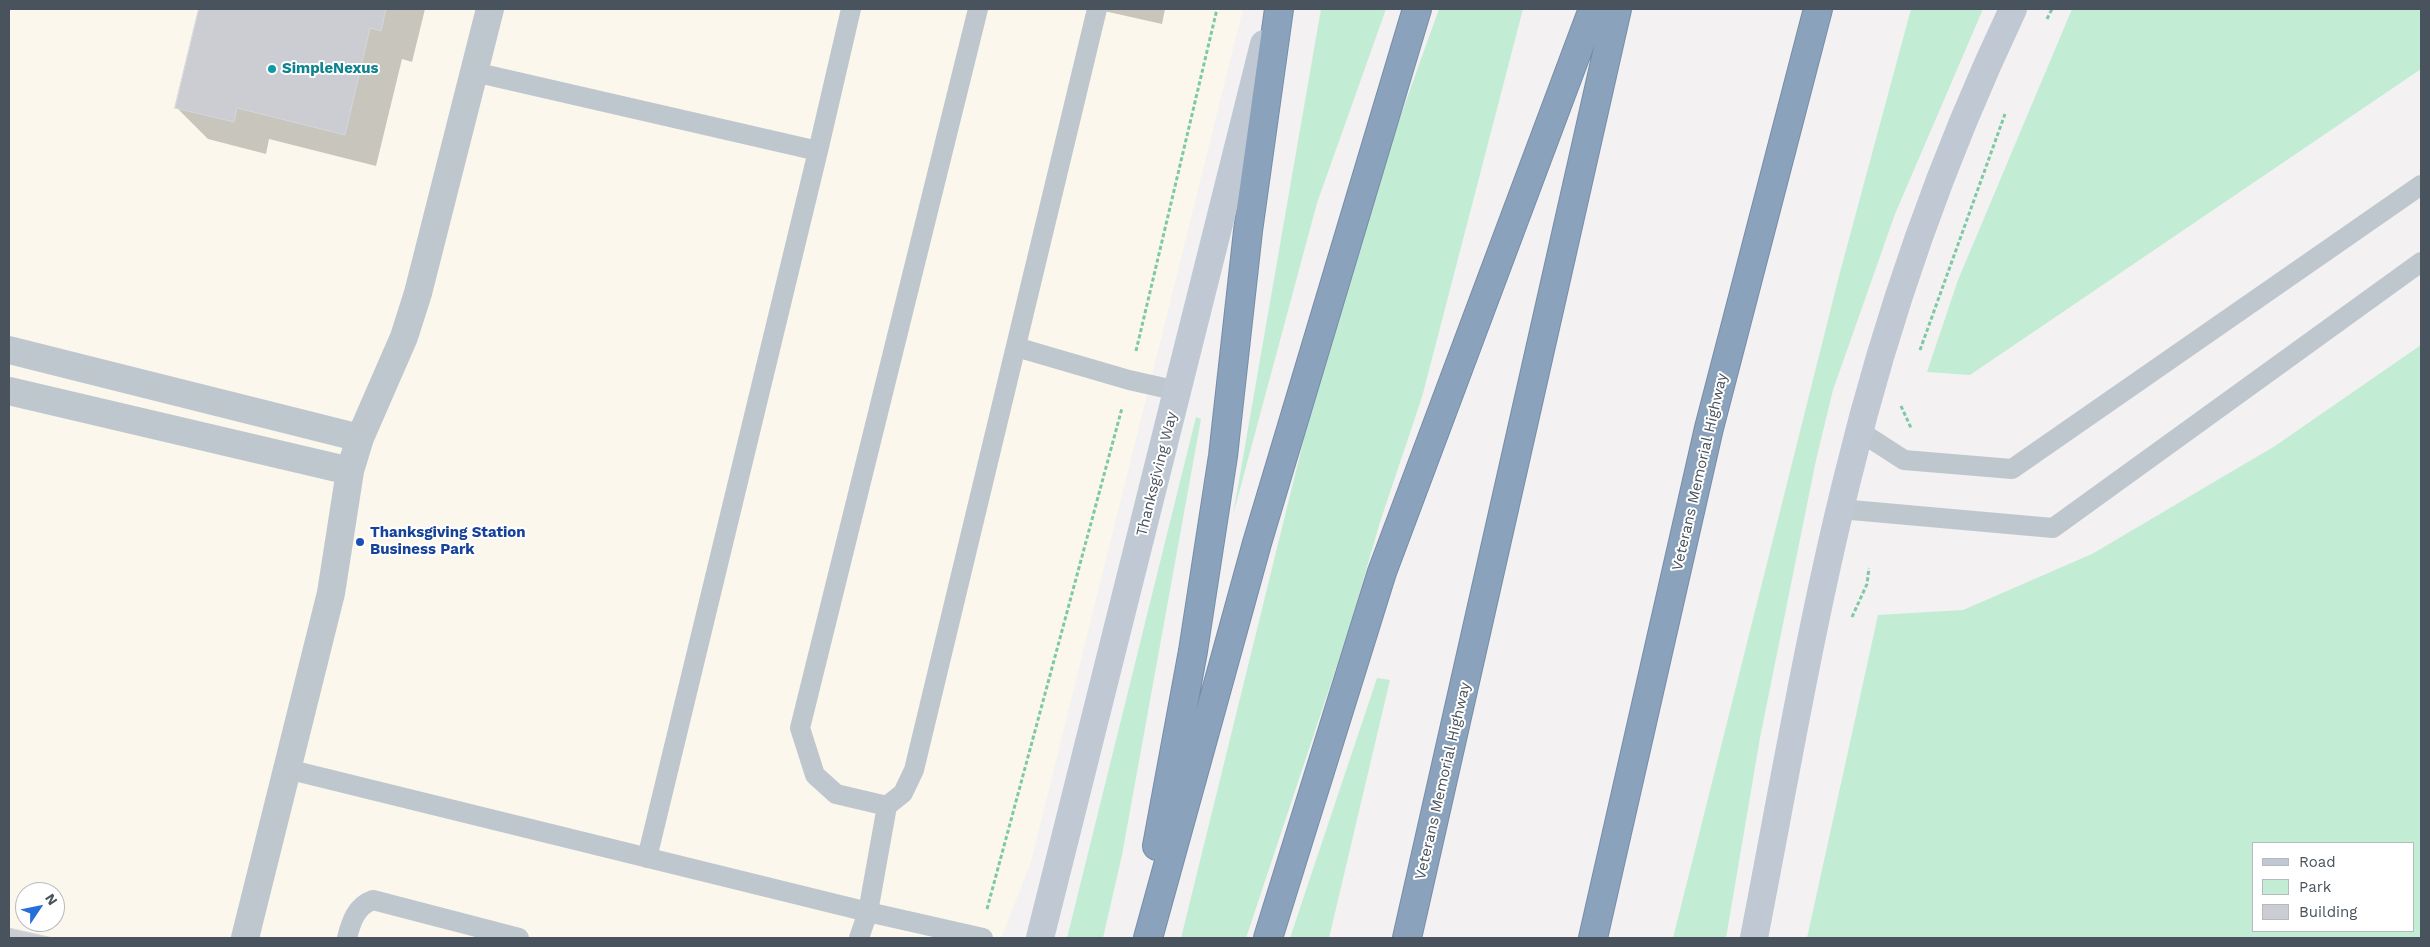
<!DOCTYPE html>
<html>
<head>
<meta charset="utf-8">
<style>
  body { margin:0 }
  #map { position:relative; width:2430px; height:947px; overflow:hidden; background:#f3f1f1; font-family:"Work Sans",sans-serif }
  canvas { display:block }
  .frame { position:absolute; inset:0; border:10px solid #49535d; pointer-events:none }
  .legend { position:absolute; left:2252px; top:842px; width:162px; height:90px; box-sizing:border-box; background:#fff; border:1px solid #b6babe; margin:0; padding:6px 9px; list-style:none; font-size:15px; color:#49535d }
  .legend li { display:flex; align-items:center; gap:10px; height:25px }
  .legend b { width:25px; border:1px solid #b6babe }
  .north { position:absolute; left:15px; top:882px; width:50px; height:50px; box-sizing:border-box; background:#fff; border:1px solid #b6babe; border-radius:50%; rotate:56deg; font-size:14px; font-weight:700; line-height:20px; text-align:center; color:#49535d }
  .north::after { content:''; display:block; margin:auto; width:18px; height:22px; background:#246fd9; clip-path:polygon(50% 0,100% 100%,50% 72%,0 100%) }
</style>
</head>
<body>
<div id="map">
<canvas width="2430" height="947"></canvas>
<div class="frame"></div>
<ul class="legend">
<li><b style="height:6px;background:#bfc8d3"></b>Road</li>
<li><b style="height:14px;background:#c2edd4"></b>Park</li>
<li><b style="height:14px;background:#cbcdd3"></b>Building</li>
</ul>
<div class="north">N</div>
</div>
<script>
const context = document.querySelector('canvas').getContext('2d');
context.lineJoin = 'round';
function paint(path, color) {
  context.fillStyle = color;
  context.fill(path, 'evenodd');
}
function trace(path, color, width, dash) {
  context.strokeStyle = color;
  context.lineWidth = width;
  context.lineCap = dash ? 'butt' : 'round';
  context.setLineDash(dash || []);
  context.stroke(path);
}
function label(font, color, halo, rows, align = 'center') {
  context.font = font + ' "Work Sans",sans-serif';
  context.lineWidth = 4;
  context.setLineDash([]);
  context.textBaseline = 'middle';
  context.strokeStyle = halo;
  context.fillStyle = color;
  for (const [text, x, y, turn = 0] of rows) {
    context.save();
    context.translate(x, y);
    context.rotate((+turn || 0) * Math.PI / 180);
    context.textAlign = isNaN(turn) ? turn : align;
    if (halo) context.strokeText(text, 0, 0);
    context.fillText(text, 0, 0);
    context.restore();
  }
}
const commercial = new Path2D(`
  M9,9H1243L1030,865L1001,938H9ZM25,892H55V922H25Z`);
const green = new Path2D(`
  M1321,9H1386L1317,203L1233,515Z
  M1439,9H1523L1422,397L1380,522L1349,629L1246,938H1181L1327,345L1374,190Z
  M1911,9H1983L1895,214L1833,390L1816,460L1760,738L1726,938H1673L1839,276Z
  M2072,9H2421V69L1970,375L1927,372L1958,280Z
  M2421,345V938H1807L1878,615L1963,610L2092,554L2275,446ZM2414,843V931H2254V843Z
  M1196,417L1201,419L1122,855L1103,938H1067Z
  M1377,678L1390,680L1329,938H1290Z`);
const shadow = new Path2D(`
  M200,9H425L412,62L402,59L376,166L269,139L266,154L208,139L176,107Z
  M1095,9H1165L1162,24Z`);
const building = new Path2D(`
  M199,9H386L381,31L370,28L345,135L237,108L234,122L175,108Z
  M9,928L53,938H9Z`);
const path = new Path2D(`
  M2047,19L2052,9
  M1920,350L2005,114
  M1136,351L1217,9
  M1901,406L1911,428
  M1852,617L1867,584L1869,568
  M987,909L1122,408`);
const service = new Path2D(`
  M474,72L818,151L851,9
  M1016,347L1129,380L1178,391
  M1859,431L1904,460L2012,469L2421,185
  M1840,509L2053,528L2421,262
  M287,769L868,912L983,938
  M887,806L836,794L815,775L800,728L978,9
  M647,858L818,151
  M347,938C351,922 356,906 373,900L519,938
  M859,938L868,912L887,806L903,793L914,770L1097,9`);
const minor = new Path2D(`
  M9,350L360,438
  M9,391L350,471
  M245,938L331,593L350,471L360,438L404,337L418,293L490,9`);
const secondary = new Path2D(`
  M1040,938L1264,44
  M1754,938C1784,784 1810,628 1848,476C1887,315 1942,159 2013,9`);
const motorway = new Path2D(`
  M1157,846L1193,651L1223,456L1248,231L1279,9
  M1148,938L1257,543L1417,9
  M1268,938L1382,572L1593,9
  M1407,938L1617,9
  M1593,938L1709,428L1818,9`);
const markers = [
  [272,69,5,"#0f9aa8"],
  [360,542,5,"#1a4fb4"]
];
const cultureNames = [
  ["SimpleNexus",282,69]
];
const streetNames = [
  ["Veterans Memorial Highway",1700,472,-77],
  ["Thanksgiving Way",1157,474,-76],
  ["Veterans Memorial Highway",1443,781,-77]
];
const transitNames = [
  ["Thanksgiving Station",370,533],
  ["Business Park",370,550]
];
paint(commercial, '#fbf7ec');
paint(green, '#c2edd4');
paint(shadow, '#0003');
paint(building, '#cbcdd3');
trace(building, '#d5d7db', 1);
trace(motorway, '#768da8', 30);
trace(path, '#7cc9a5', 3, [4, 2.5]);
trace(service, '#bfc7ce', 20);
trace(minor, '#bfc7ce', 28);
trace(secondary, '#bfc8d3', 28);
trace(motorway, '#8ba2bc', 28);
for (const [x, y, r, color] of markers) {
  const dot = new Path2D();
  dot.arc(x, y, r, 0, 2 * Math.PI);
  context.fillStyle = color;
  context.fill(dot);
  trace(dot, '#fff', 2);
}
label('bold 15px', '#0d838f', '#fff', cultureNames, 'left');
label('15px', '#49535d', '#fff', streetNames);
label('bold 15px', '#164399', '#fff', transitNames, 'left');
</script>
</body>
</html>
